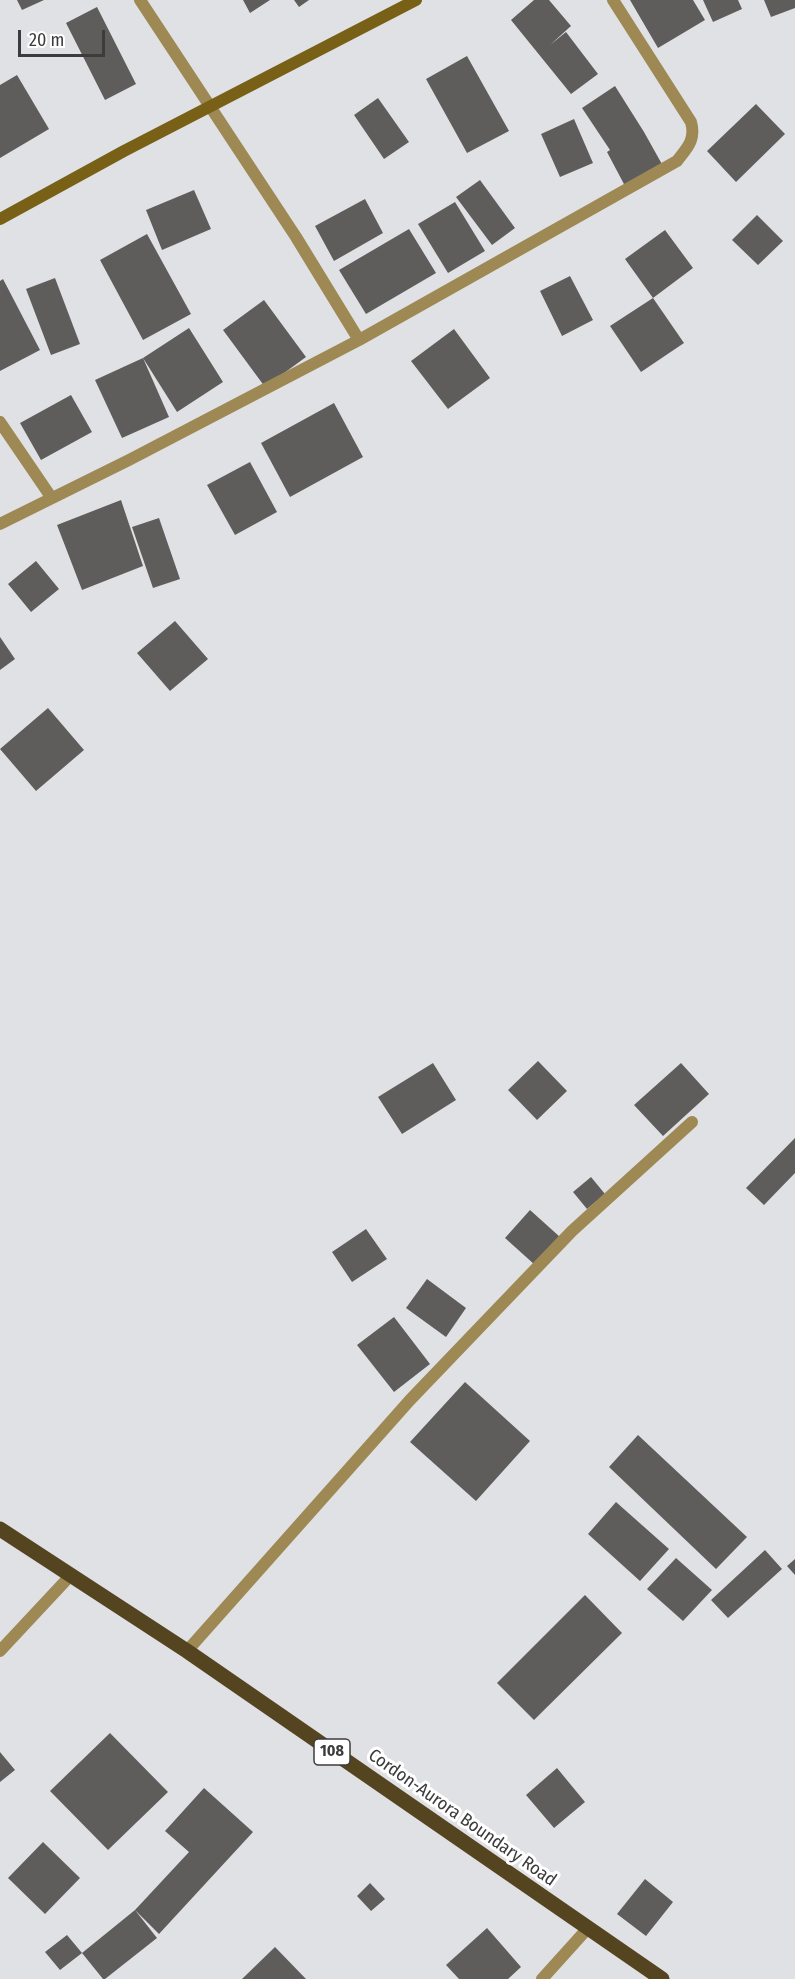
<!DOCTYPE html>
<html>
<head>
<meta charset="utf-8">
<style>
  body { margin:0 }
  #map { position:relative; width:795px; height:1979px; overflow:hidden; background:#e0e1e4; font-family:"Fira Sans Condensed",sans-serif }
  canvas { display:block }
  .scale { position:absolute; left:18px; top:30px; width:87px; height:27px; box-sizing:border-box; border:3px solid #3c3c3d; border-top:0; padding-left:8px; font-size:18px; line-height:21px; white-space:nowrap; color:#3c3c3d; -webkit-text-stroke:4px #fff; paint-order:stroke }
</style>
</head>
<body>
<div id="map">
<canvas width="795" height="1979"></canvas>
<div class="scale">20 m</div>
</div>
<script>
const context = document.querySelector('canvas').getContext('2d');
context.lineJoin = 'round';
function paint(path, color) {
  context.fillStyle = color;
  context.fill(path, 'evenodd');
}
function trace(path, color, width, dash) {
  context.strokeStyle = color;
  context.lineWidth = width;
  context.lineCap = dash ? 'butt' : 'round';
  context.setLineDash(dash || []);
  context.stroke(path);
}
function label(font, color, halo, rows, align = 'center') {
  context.font = font + ' "Fira Sans Condensed",sans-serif';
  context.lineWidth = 6;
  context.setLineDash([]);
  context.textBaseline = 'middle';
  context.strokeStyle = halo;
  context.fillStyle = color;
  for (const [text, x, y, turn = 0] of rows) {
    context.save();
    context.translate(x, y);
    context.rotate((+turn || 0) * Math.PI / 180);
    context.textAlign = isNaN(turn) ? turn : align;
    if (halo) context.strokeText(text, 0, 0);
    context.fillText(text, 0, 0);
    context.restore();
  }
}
const building = new Path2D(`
  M17,0H44L22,10Z
  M243,0H270L250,13Z
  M294,0H309L299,7Z
  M534,0H549L571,26L550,45L566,32L598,74L571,94L511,20Z
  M630,0H693L705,20L658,48Z
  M703,0H738L742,9L713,22Z
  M764,0H795V8L771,17Z
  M97,7L136,84L105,100L66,23Z
  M467,56L509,131L467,153L426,79Z
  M17,75L49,129L0,158V85Z
  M615,86L644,132L663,166L625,186L607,152L610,150L582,108Z
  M378,98L409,142L384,159L354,115Z
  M756,104L785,134L736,182L707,151Z
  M574,119L593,163L560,177L541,134Z
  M480,180L515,228L492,245L456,197Z
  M194,190L211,229L162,250L146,210Z
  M365,199L383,233L334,261L315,226Z
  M455,202L485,251L448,273L418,224Z
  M757,215L783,241L758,265L732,240Z
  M409,229L436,273L366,314L339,270Z
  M665,230L693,268L653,298L625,259Z
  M147,234L191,314L143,340L100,260Z
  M570,276L593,320L562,336L540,291Z
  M55,278L80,344L51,355L26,289Z
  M3,279L40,350L0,371V281Z
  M653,298L684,343L641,372L610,326Z
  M264,300L306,357L265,387L223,330Z
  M189,328L223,382L177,412L143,358L169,417L122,438L95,380L143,358Z
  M454,329L490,378L448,409L411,361Z
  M71,395L92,432L41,460L20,423Z
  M334,403L363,457L290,497L261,443Z
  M250,462L277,512L235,535L207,485Z
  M121,500L143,566L82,590L57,525Z
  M159,518L180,579L153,588L132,527Z
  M36,561L59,589L31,612L8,584Z
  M175,621L208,659L170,691L137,653Z
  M0,637L15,659L0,670Z
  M48,708L84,750L36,791L0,749Z
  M538,1061L567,1091L537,1120L508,1090Z
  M433,1063L456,1100L402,1134L378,1097Z
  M681,1063L709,1094L663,1136L634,1105Z
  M795,1138V1173L764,1205L746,1188Z
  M591,1177L605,1194L587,1209L573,1192Z
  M530,1210L560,1237L535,1265L505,1238Z
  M366,1229L387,1259L352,1282L332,1252Z
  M427,1279L466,1308L446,1337L406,1308Z
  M394,1317L430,1364L394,1392L357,1345Z
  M465,1382L530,1441L476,1501L410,1442Z
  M638,1435L747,1537L716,1569L609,1467Z
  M616,1502L669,1549L640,1581L588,1534Z
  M765,1550L782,1569L728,1618L711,1600Z
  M676,1558L712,1590L683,1621L647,1589Z
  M795,1559V1575L787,1566Z
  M585,1595L622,1633L534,1720L497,1683Z
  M110,1733L168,1792L108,1850L50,1791Z
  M0,1752L15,1770L0,1782Z
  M557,1768L585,1802L554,1828L526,1795Z
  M204,1788L253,1832L159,1934L135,1910L157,1938L105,1979H103L82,1953L135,1910L189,1852L165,1831Z
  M43,1842L80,1878L45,1914L8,1878Z
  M645,1879L673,1902L646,1936L617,1914Z
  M370,1883L385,1899L371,1911L357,1896Z
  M487,1928L521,1967L508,1979H459L446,1965Z
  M67,1935L82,1953L60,1970L45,1952Z
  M275,1947L306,1979H242Z`);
const street = new Path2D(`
  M359,340L677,161C687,148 696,140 691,122L613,0
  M0,422L51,497
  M0,524L129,460L359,340L296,237L140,0
  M0,1651L70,1576
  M187,1651L410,1400L572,1231L692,1122
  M542,1979L588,1928`);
const secondary = new Path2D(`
  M0,219L124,151L416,0`);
const primary = new Path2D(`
  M0,1529L187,1651L662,1979`);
const shields = [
  [332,1752,36]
];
const shieldNames = [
  ["108",332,1752]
];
const streetNames = [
  ["Cordon-Aurora Boundary Road",462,1818,35]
];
paint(building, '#5f5d5c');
trace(street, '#9e8954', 12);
trace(secondary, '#786017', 12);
trace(primary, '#544520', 15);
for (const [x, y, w] of shields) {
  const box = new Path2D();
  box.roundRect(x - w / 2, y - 13, w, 26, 4.5);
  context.fillStyle = '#fff';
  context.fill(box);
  trace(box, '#3c3c3d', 1.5);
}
label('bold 16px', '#3c3c3d', null, shieldNames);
label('18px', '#3c3c3d', '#fff', streetNames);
</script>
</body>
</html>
